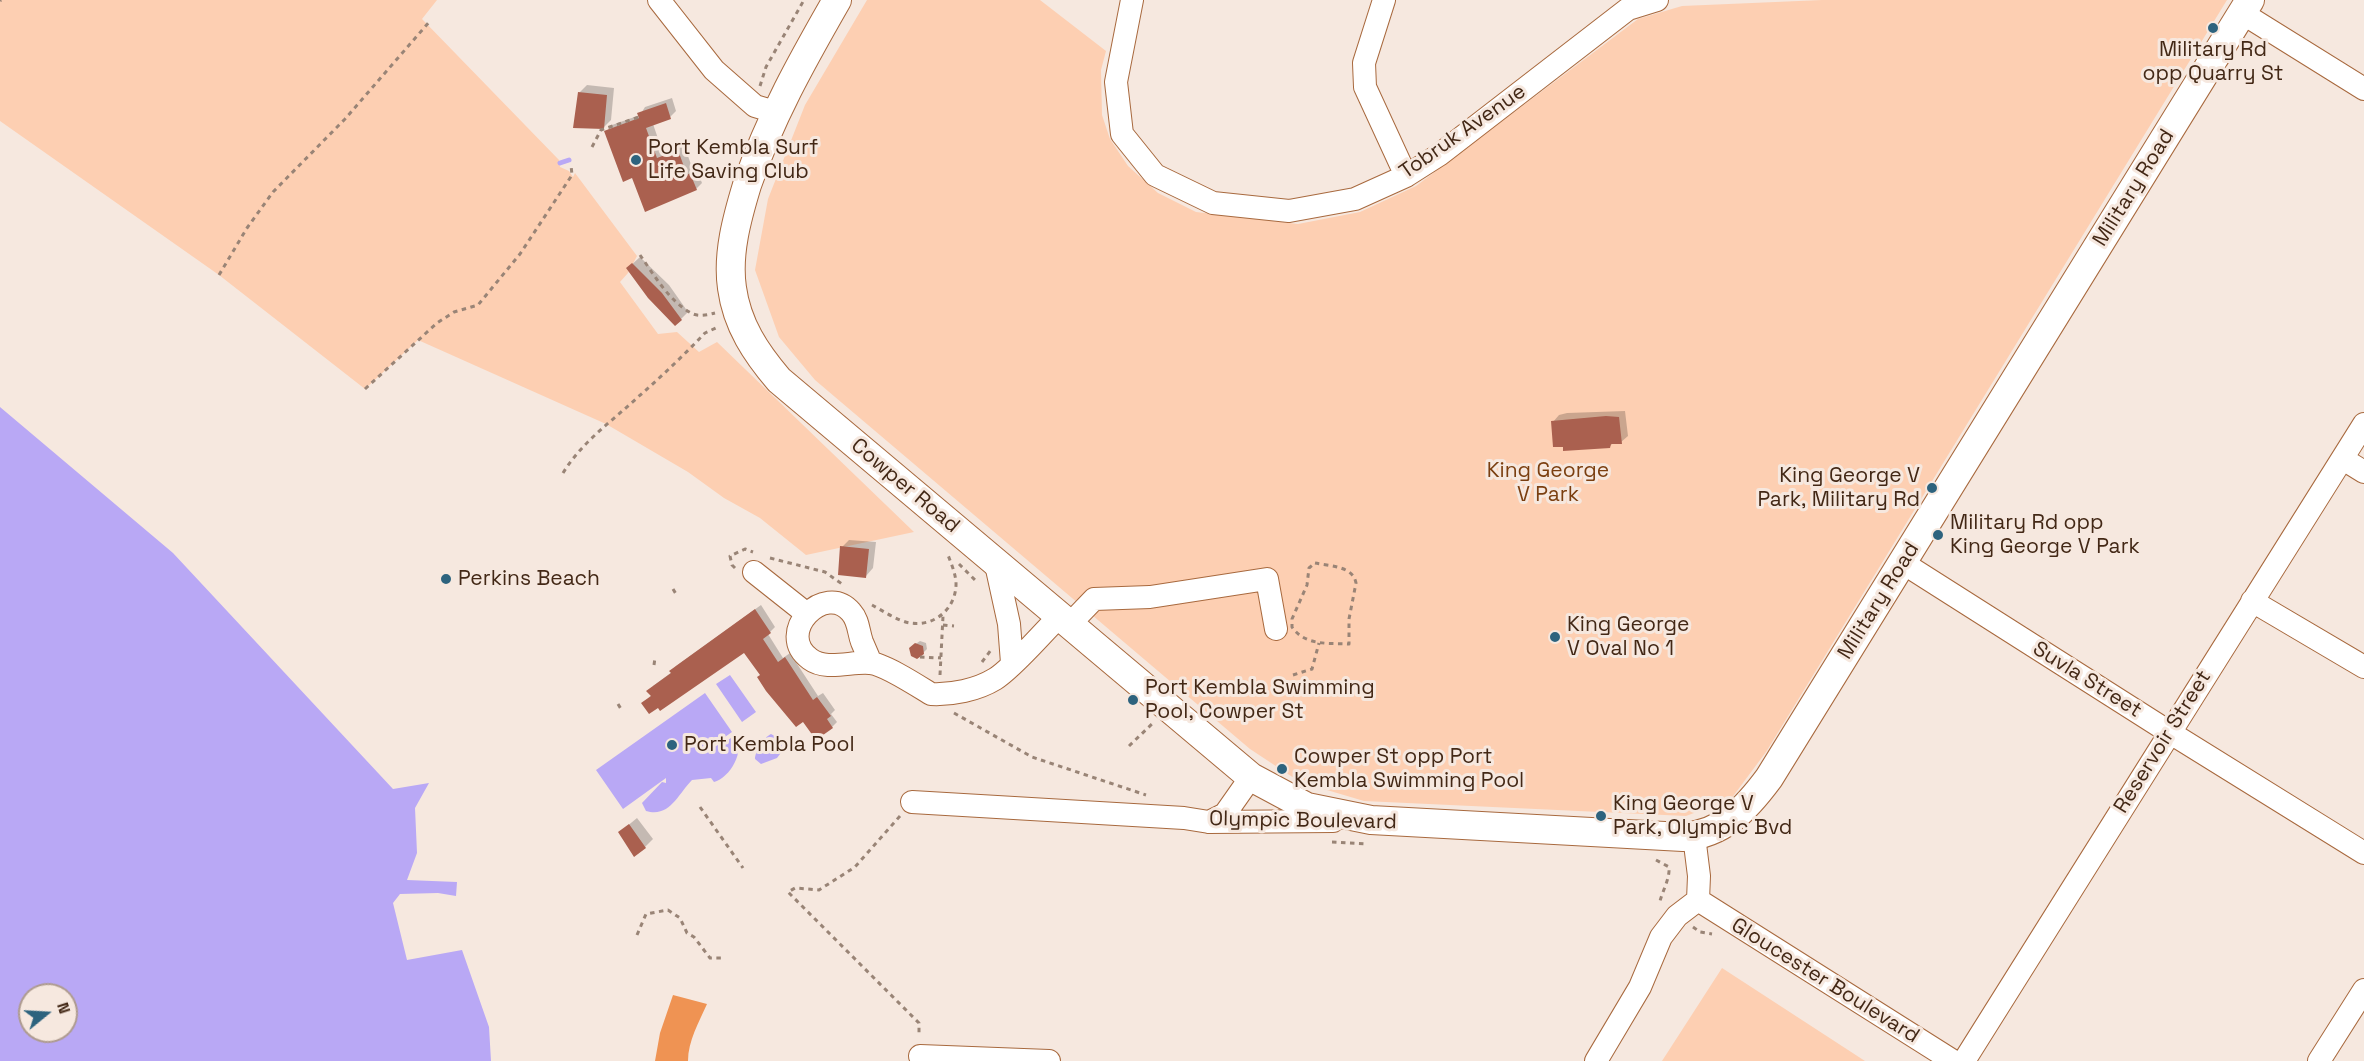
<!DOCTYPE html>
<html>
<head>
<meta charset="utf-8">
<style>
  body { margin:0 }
  #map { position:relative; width:2364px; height:1061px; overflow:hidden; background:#f6e8df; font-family:"Space Grotesk",sans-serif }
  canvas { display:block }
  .north { position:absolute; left:18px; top:983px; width:60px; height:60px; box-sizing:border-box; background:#f6e8df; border:2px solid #ae9b8f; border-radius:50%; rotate:72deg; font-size:16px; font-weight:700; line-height:24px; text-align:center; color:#432816 }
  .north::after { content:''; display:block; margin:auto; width:21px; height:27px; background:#2d637e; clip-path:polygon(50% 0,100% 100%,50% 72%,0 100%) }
</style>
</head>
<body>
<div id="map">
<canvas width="2364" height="1061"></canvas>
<div class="north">N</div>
</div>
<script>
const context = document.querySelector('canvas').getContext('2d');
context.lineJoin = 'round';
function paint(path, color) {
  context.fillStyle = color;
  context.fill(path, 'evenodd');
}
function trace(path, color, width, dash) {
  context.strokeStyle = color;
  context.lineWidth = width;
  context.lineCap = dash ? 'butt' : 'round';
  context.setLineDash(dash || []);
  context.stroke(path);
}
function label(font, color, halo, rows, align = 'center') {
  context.font = font + ' "Space Grotesk",sans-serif';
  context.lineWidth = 6;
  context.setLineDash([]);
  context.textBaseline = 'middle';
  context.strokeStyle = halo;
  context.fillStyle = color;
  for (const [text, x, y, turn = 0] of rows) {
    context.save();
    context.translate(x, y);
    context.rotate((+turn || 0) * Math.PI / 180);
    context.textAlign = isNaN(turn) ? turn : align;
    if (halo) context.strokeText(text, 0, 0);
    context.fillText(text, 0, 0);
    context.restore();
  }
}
const green = new Path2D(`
  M0,0H437L422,19L559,160L560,167L569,171L573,177L575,173L637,256L628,273L620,282L658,334L677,332L699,352L717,342L914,532L806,555L760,518L724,498L688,472L606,424L418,340L365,389L219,275L0,121Z
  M867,0H1040L1106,51L1101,70L1102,115L1110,139L1128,166L1158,193L1196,212L1298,224L1360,212L1416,186L1638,19L1682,6L1822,0H2227L1766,752L1731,799L1686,816L1364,801L1300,782L1250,749L815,380L779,337L755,270L768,199L805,105Z
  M1722,968L1865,1061H1662Z`);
const forest = new Path2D(`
  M673,995L707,1004C699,1022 688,1041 688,1061H655L660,1033Z`);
const water = new Path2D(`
  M0,407L173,553L393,789L429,783L415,808L417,853L407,880L457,882L456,896L438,893L400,894L393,903L407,960L462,950L489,1027L491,1061H0ZM30,995H66V1031H30Z
  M730,675L756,712L742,722L716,684Z
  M705,693L732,732L701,754L735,736C746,750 730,778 714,782L711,778L692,780C678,794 670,818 646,811L642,803L662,782L666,783V778L623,809L596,770Z
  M771,734L780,739L783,750L777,758L761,764L755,759C755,752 764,737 771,734Z`);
const shadow = new Path2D(`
  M587,85L614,88L611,120L603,128L579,93Z
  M672,98L676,111L670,117L653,124L663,153L684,145L693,170L696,168L702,183L696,189L633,176L606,132L612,125L640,115L645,107Z
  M640,257L669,285L688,312L681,319L628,268Z
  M1625,411L1628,436L1621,442L1613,443L1610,446L1553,422L1559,415L1567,413Z
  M849,540L876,542L873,568L866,576L842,547Z
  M761,605L775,627L768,634L783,658L790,653L818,696L823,693L835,710L831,714L837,722L832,727L804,720L762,675L744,651L648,698L652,695L653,686L672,672L676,666Z
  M920,641L926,643L927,649L923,653L914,645Z
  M637,818L653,839L645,847L620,832Z`);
const stream = new Path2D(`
  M560,163L569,160`);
const building = new Path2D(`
  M578,92L607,95L604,129L573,128Z
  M666,103L671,119L646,128L657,158L678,150L687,175L690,173L697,190L645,212L632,178L623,182L604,131L639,118L637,113Z
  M632,263L662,293L682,320L675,326L648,298L626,268Z
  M1606,416L1619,417L1622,444H1611L1610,448L1563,451V447H1553L1551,421Z
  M840,546L869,549L866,578L838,575Z
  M755,609L771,633L763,639L778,662L785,657L813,700L817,697L831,716L827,719L833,728L816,740L803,722L796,727L766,691L757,677L760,675L744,653L660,711L658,708L649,714L641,703L651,696L646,691L671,673L669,671Z
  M915,643L923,646L924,654L917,659L911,656L909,648Z
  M629,824L646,848L634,857L618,832Z`);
const path = new Path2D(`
  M0,1L1,0
  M760,86L766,67L804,0
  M592,147L601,130L639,117
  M640,255C654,275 669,301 691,313C698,317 707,315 715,313
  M219,275L247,228L273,192L345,119L430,21
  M365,389L437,323L454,312L478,305L520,254L572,175L571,165
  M563,473C582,442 611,422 638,397C661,377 684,355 705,333L718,327
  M770,558L825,572L842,584
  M1315,563C1330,566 1353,566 1356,583L1349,619V644C1328,643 1305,646 1292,627V619L1307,585L1309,568Z
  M959,564L978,583
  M735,568L732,565L730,556L745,549L753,552
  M673,589L676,594
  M872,605C883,611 898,621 910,623C936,627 957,607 956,582C955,572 951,563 948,555
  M943,625L954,626
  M920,657L941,658
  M982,662L991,650
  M654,665L655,658
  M940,675L943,616
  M1293,675L1312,669L1319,643
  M618,704L621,709
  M954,713L1032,757L1146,795
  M1129,746L1153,723
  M700,807L743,868
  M900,816L855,867L819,890L795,888L788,892L919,1023V1036
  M1332,842L1367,844
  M1656,860L1669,867C1670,878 1663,890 1660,901L1662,902
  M1693,927L1700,932L1712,934
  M637,935L646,914L668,910L680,918L687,933L694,937L710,958H722`);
const minor = new Path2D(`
  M659,0L714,70L755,106L775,112
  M1132,0L1116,82L1122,134L1155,175L1213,203L1289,211L1355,199L1406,176L1439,155L1628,9L1657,0
  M1384,0L1364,63L1365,87L1406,176
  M2242,13L2364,89
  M2343,459L2364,472
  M995,560L1009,624L1012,663
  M1903,563L2169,732L2364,853
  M754,572L807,614
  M2252,601L2364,667
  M1069,625L1094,599L1150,597L1267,579L1276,629
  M871,663C868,656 865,649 862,642C858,631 859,621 851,612C825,581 774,633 810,659C826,671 852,661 870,663C884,664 918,686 931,694C952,695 977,690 995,679C1014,667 1042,633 1059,617
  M912,802L1184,818L1209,822L1333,821
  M1209,822L1225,814L1251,777
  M1698,900L1953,1061
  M920,1056L1049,1061
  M1596,1061L1640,987L1661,937L1677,916L1698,900L1699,876L1694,836
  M1964,1061L2364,424
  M2319,1061L2364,990`);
const major = new Path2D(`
  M837,0C802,61 770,118 747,185C737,218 727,254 732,288C737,325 756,353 779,380L1251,777L1307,807L1371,820L1683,837C1723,834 1746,809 1769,778L2250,0`);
const markers = [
  [2213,28,6,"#2d637e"],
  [636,160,6,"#2d637e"],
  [1932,488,6,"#2d637e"],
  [1938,535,6,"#2d637e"],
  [446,579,6,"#2d637e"],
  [1555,637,6,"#2d637e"],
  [1133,700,6,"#2d637e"],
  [672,745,6,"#2d637e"],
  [1282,769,6,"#2d637e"],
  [1601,816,6,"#2d637e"]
];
const poiNames = [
  ["Military Rd",2213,50,"center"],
  ["opp Quarry St",2213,74,"center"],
  ["Port Kembla Surf",648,148],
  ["Life Saving Club",648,172],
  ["King George V",1920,476,"right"],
  ["Park, Military Rd",1920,500,"right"],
  ["Military Rd opp",1950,523],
  ["King George V Park",1950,547],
  ["Perkins Beach",458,579],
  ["King George",1567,625],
  ["V Oval No 1",1567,649],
  ["Port Kembla Swimming",1145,688],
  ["Pool, Cowper St",1145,712],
  ["Port Kembla Pool",684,745],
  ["Cowper St opp Port",1294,757],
  ["Kembla Swimming Pool",1294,781],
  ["King George V",1613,804],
  ["Park, Olympic Bvd",1613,828]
];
const streetNames = [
  ["Tobruk Avenue",1463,132,-35],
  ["Military Road",2134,188,-58],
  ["Cowper Road",905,486,40],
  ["Military Road",1879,601,-58],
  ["Suvla Street",2087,680,32],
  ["Reservoir Street",2163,742,-58],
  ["Olympic Boulevard",1303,821,1],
  ["Gloucester Boulevard",1825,981,32]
];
const parkNames = [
  ["King George",1548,471],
  ["V Park",1548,495]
];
paint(green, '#fdcfb2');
paint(forest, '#ef9353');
paint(water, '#b9a8f5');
paint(shadow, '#0003');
trace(stream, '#b9a8f5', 5);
paint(building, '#aa604f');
trace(minor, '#a8693e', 24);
trace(major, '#a8693e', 30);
trace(path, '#998476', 3, [4.5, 4.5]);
trace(minor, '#fff', 22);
trace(major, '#fff', 28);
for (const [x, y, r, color] of markers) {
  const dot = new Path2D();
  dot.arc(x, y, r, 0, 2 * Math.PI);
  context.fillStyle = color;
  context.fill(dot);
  trace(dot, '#f6e8df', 2);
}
label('21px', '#432816', '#f6e8df', poiNames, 'left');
label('21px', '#432816', '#f6e8df', streetNames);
label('21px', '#7b3f10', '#f6e8df', parkNames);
</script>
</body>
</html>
